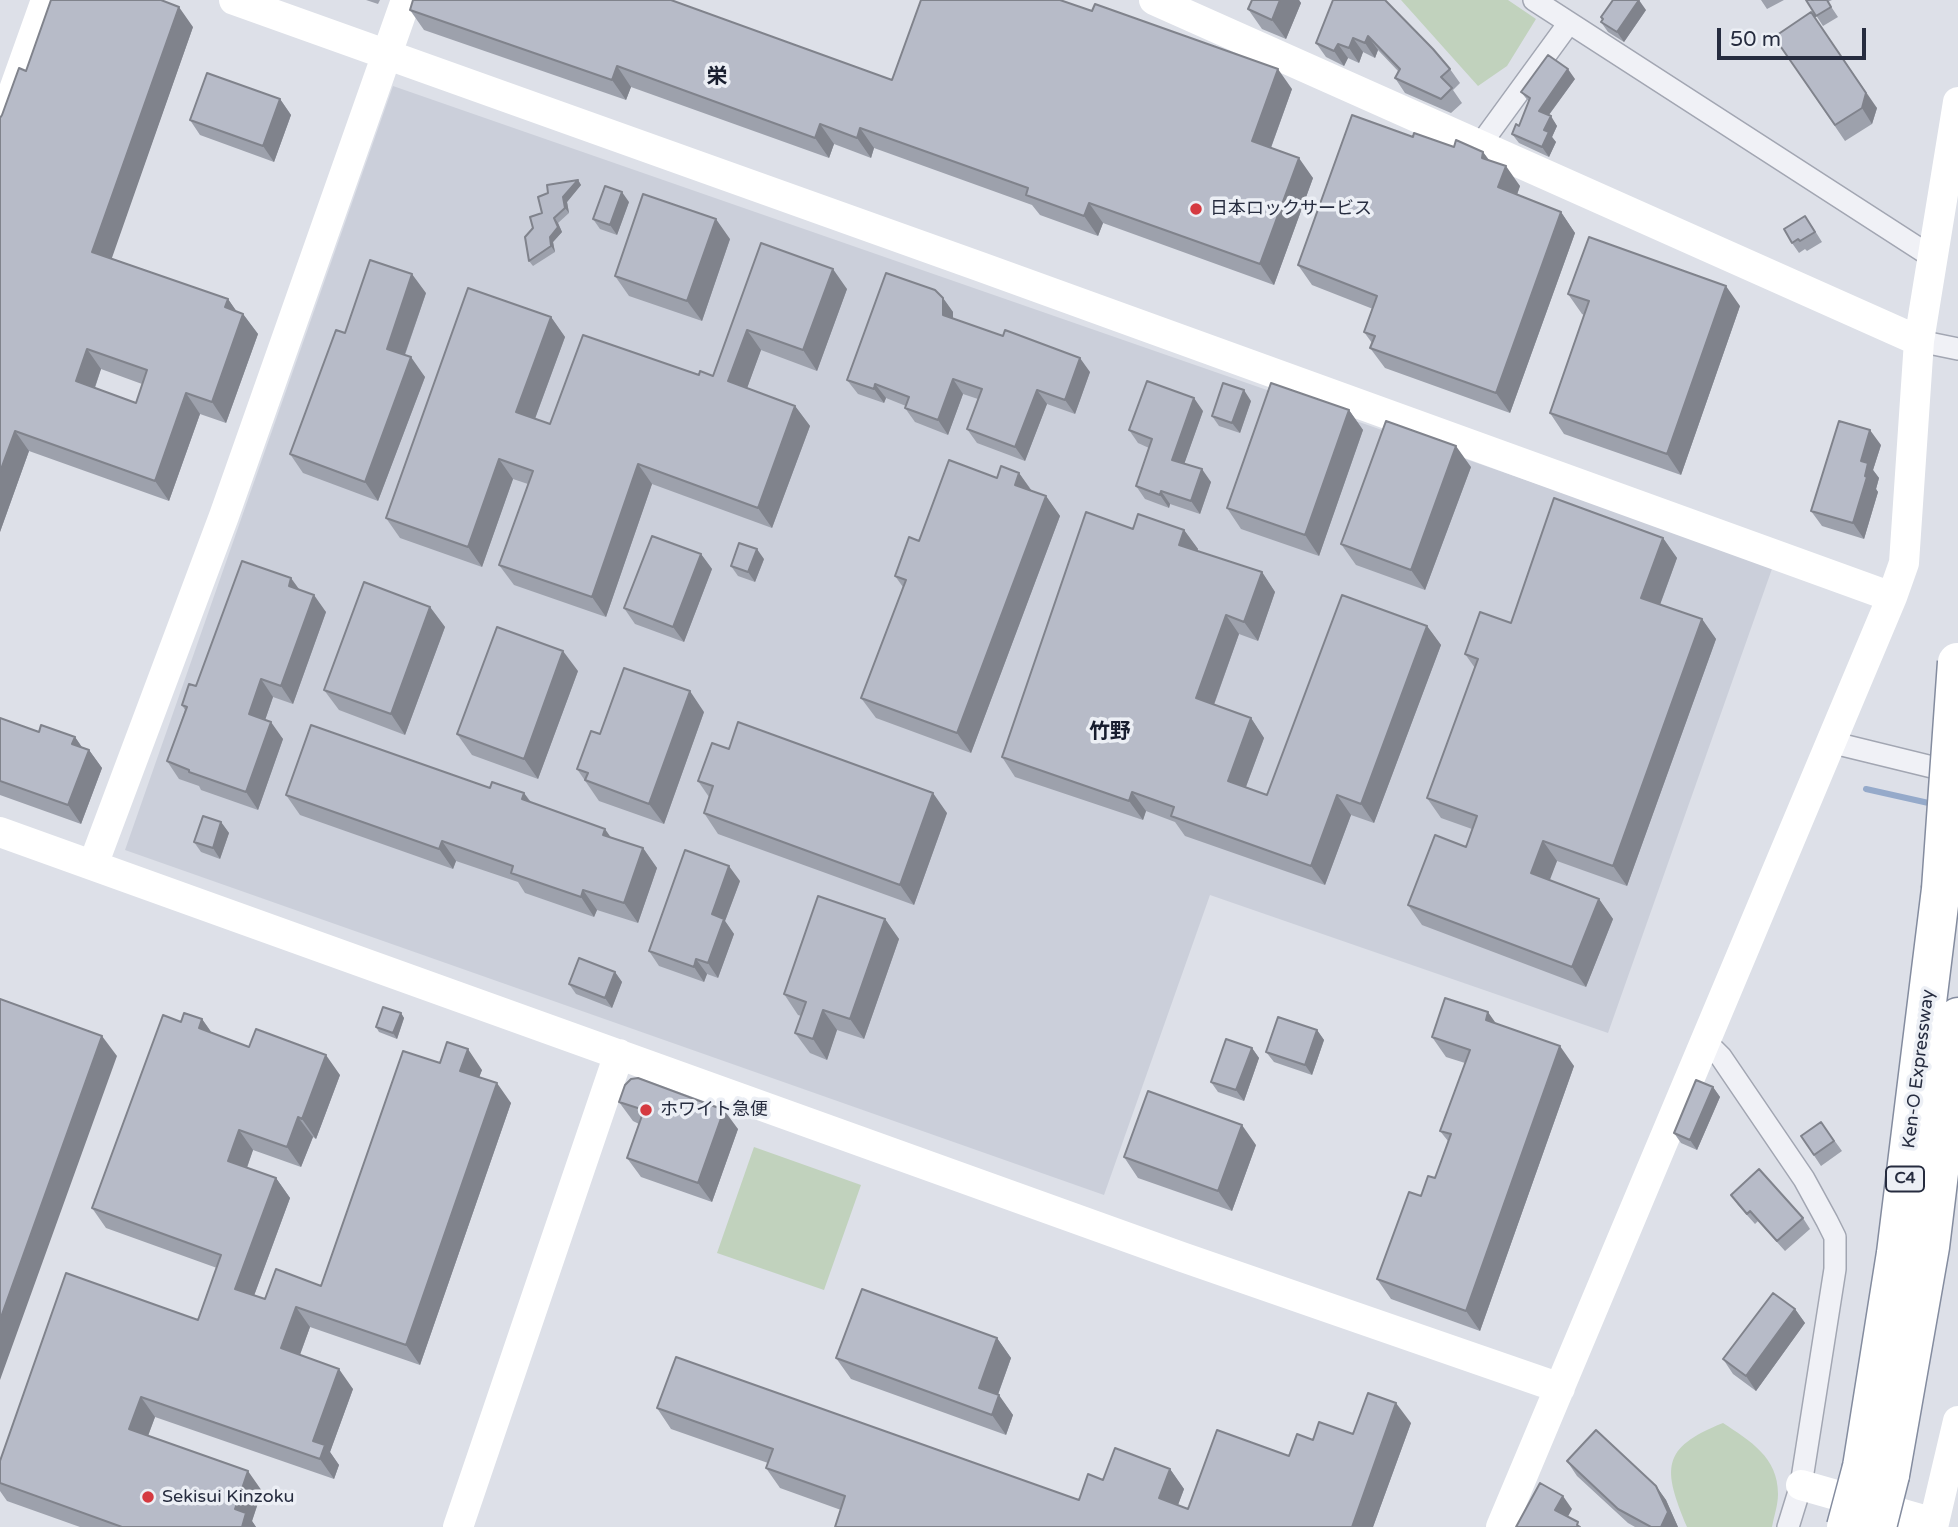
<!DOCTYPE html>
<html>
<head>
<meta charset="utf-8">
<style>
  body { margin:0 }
  #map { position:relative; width:1958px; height:1527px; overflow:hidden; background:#dde0e8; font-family:"Varela Round",sans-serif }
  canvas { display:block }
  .scale { position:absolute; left:1717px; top:28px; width:149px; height:32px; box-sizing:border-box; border:4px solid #262c3f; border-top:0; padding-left:9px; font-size:21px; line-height:24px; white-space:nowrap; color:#262c3f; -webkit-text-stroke:5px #eceff5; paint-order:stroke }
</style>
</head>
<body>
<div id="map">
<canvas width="1958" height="1527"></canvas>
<div class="scale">50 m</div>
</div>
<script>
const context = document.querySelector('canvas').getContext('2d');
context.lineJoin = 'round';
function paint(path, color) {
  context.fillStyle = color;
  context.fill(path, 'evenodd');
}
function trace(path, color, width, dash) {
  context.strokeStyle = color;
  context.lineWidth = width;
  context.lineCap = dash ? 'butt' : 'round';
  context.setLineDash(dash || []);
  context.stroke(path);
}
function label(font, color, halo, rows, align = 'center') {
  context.font = font + ' "Varela Round","Noto Sans JP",sans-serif';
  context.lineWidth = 7;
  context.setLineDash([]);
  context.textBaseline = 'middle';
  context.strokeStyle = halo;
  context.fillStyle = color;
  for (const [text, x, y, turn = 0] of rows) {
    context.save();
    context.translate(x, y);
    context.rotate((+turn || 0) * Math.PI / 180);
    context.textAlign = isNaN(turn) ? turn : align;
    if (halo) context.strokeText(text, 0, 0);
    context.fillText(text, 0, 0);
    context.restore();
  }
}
const built = new Path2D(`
  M393,86L1773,566L1608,1033L1210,895L1104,1195L125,850Z`);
const green = new Path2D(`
  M1401,0H1508L1536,19L1507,66L1478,86Z
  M754,1147L861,1185L824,1290L717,1253Z
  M1723,1423C1750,1441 1778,1457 1778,1494C1778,1505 1774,1516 1772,1527H1687C1663,1469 1660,1448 1723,1423Z`);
const stream = new Path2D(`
  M1866,789L1933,804`);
const street = new Path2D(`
  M1534,0L1932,257
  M1480,145L1569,23
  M1919,341L1958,349
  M1830,742L1957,773
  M1704,1040L1721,1057L1804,1179L1827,1221L1835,1237V1269L1801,1485L1788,1527`);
const secondary = new Path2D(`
  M234,0L981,267L1892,597L1501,1527
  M1154,0L1919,341
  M0,129L46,0
  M1892,597L1904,563L1919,341L1958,102
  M0,832L1182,1257L1560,1388
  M93,865L224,516L406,0
  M1801,1485L1934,1523
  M458,1527L619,1054
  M1933,1527L1958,1421`);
const highway = new Path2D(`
  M1862,1467L1896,1253L1941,889
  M1890,1475L1930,1247L1958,1017`);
const highwayBridge = new Path2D(`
  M1941,889L1957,662
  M1846,1527L1862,1467
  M1877,1527L1890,1475`);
const wall = new Path2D(`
  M366,0H380L378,4Z
  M1252,0H1299L1301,3L1286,39L1262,29L1248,9Z
  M1333,0L1450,69L1460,83L1453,90L1462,103L1451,113L1405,93L1395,78L1398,71L1378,50L1375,58L1363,52L1359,63L1348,58L1344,66L1326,57L1316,43Z
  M1761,0H1784L1767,9Z
  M1806,0H1832L1828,2L1838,17L1823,26Z
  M410,10L892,80L1292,89L1271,148L1313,178L1274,285L1103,223L1098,236L1040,215L1032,205L874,148L871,158L834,144L829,158L631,87L626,100L424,30Z
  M1646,10L1624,42L1608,32L1601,22L1602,20L1601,17Z
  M193,27L111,258L228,299L236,311L243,314L258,334L226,423L200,414L169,501L29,451L0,532V118L26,71ZM101,369L142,384L136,403L95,388Z
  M1774,37L1877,108L1872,124L1845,141Z
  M1575,79L1549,115L1557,126L1552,137L1556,142L1549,157L1519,143L1512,134L1519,126L1529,102L1521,92Z
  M280,99L291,115L274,162L200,135L190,120Z
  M1413,137L1454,147L1483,152L1490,161L1520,186L1517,195L1561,212L1575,233L1510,413L1385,368L1370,348L1372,343L1364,332L1373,309L1312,285L1298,265Z
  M578,180L581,185L567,202L569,213L558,223L562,232L553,242L555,252L533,266L529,261L533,228L542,213Z
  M629,202L617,235L600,229L593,219Z
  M1812,226L1822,242L1807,251L1805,249L1799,253L1792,243Z
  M730,239L702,321L629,296L615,276Z
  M761,243L847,289L817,371L761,350L747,388L795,406L810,426L772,528L652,484L606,617L514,585L499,565L528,484L513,479L482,567L400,538L386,518L551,317L565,337L535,419L550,424L699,375L713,376Z
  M426,293L405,355L425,377L378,501L303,473L290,454L345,333Z
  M1568,294L1740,306L1681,475L1564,434L1550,413L1584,315L1582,314Z
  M943,298L953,312V318L1090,372L1075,414L1047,404L1025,461L977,443L967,429L978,399L963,394L948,435L915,422L905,408L906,406L886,398L884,403L858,394L847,380Z
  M1251,401L1240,433L1219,426L1212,416Z
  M1349,410L1363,430L1319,556L1241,529L1227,508Z
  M1203,411L1184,464L1211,482L1200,514L1170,504L1169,508L1145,499L1136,486L1149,448L1138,443L1129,430Z
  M1881,445L1873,470L1879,478L1876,489L1878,492L1864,539L1822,526L1811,511Z
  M1471,467L1425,590L1356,565L1341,544Z
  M1019,473L1032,491L1046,496L1060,516L971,753L876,718L861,698L903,587L895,576L919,541L997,478Z
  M1133,529L1184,530L1198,549L1197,551L1262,572L1275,592L1258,641L1239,634L1214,705L1251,718L1264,738L1246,787L1267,795L1427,626L1441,645L1374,823L1351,815L1325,885L1185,836L1175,822L1146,811L1143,820L1015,777L1002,757Z
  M1663,538L1677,558L1660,605L1702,619L1716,639L1627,886L1557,861L1549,880L1599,899L1613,919L1586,987L1422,925L1408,905L1466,847L1472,829L1441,818L1427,798L1475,668L1465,654L1511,623Z
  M701,554L712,569L684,642L635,624L624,608Z
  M764,559L755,582L738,576L731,566Z
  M299,590L326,612L293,704L273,697L265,720L283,739L258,810L201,790L199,786L179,779L167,761L185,710L182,705L196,686Z
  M430,607L445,627L405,735L339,710L324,690Z
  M578,671L538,779L472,755L457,734Z
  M704,712L664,824L599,801L577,769L600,734Z
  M0,718L39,732L75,737L82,747L89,750L102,768L81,824L0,795Z
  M729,749L947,813L914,905L718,834L704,813L709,797L698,781Z
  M490,788L524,793L531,802L611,837L643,848L657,868L638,923L597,910L594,917L525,893L518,882L456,861L453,869L300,815L286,795Z
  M221,822L229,833L220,859L201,852L194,842Z
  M740,881L725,921L734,934L718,978L707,974L704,982L659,966L649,951Z
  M885,919L899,939L864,1039L837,1030L827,1060L810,1053L795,1033L801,1016L798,1015L784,994Z
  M615,972L622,982L612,1008L576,994L569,984Z
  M401,1013L404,1018L397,1039L379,1032L376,1027Z
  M202,1019L212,1033L249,1047L340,1075L316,1139L313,1137L301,1167L253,1150L247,1168L276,1178L290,1198L254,1296L265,1299L321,1286L440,1063L482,1070L479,1077L511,1103L420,1365L310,1327L300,1355L353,1389L330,1452L339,1465L334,1479L155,1417L148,1436L262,1491L252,1521L256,1527H80L7,1501L0,1491V1461L198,1320L217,1268L106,1228L92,1208L181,1022Z
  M1497,1024L1574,1066L1480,1331L1391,1299L1377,1279L1421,1196L1435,1178L1448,1141L1440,1131L1465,1063L1446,1057L1432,1037Z
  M1317,1030L1324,1040L1312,1075L1274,1062L1266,1052Z
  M1252,1048L1259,1058L1244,1101L1218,1092L1211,1082Z
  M1713,1087L1720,1097L1697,1150L1681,1143L1674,1133Z
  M619,1102L738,1129L712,1202L641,1177L627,1158L639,1124L633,1121Z
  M1821,1122L1842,1151L1821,1166L1801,1136Z
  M1256,1145L1232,1211L1138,1178L1124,1157Z
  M1731,1195L1803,1218L1810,1229L1785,1251L1758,1221L1755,1224L1738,1205Z
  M1795,1309L1805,1323L1756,1391L1733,1374L1723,1359Z
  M997,1338L1011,1358L998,1395L1013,1415L1006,1435L851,1379L836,1358Z
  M657,1408L1079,1500L1103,1480L1170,1469L1184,1489L1178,1505L1188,1509L1289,1456L1313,1440L1353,1434L1411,1423L1373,1527H835L841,1510L780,1488L766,1468L768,1463L671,1429Z
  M1567,1461L1656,1486L1666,1500L1678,1527H1635L1628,1523L1577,1476Z`);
const shadedWall = new Path2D(`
  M1280,0H1299L1301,3L1286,39L1272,20Z
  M1639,0L1646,10L1624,42L1617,32Z
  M179,7L193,27L107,272L92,252Z
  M1811,12L1877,108L1872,124L1862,108Z
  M1368,36L1378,50L1375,58L1365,43Z
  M1353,38L1363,52L1359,63L1349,48Z
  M1338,44L1348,58L1344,66L1334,51Z
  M617,66L631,87L626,100L612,80Z
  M1278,69L1292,89L1266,161L1252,141Z
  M1568,69L1575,79L1545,120L1539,111Z
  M280,99L291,115L274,162L263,146Z
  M1551,116L1557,126L1552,137L1556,142L1549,157L1542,147L1544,130Z
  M820,124L834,144L829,158L815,138Z
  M860,128L874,148L871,158L857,138Z
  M1483,152L1497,172L1482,158Z
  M1299,158L1313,178L1274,285L1260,264Z
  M1506,166L1520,186L1512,208L1498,187Z
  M578,180L581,185L567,202L569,213L565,208L563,197Z
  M622,192L629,202L617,235L610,225Z
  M1089,203L1103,223L1098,236L1084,216Z
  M1561,212L1575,233L1510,413L1496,393Z
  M554,218L558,223L562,232L553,242L555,252L551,246L550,237Z
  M716,219L730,239L702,321L687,301Z
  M833,269L847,289L817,371L803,350Z
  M412,274L426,293L400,368L387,349Z
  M1726,286L1740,306L1681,475L1667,454Z
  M943,298L953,312V329L943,315Z
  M228,299L242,319L243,314L258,334L226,423L212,402L225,307Z
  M551,317L565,337L530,432L516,412Z
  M747,330L761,350L742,402L728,381Z
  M87,349L101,369L90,401L76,381Z
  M411,357L425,377L378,501L365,482Z
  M1080,358L1090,372L1075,414L1065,400Z
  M953,379L963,394L948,435L938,420Z
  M875,384L886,398L884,403L874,389Z
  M1037,390L1047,404L1025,461L1015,447Z
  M1244,390L1251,401L1240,433L1232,423Z
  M186,393L200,414L169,501L155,481Z
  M1194,398L1203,411L1181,473L1172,460Z
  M795,406L810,426L772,528L758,508Z
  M1349,410L1363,430L1319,556L1305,535Z
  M1870,430L1881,445L1873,470L1879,478L1876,489L1878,492L1864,539L1853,523L1865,476L1861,461Z
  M15,431L29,451L0,532V472Z
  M1456,446L1471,467L1425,590L1411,570Z
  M499,459L513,479L482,567L468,547Z
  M638,464L652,484L606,617L592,597Z
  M1202,469L1211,482L1200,514L1191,501Z
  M1019,473L1033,493L1015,485Z
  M1161,491L1170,504L1169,508L1160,495Z
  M1046,496L1060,516L971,753L957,733Z
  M1184,530L1198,549L1192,565L1179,545Z
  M1663,538L1677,558L1655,618L1641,598Z
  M757,549L764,559L755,582L748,572Z
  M701,554L712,569L684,642L673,627Z
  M1262,572L1275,592L1258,641L1244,622Z
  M291,578L304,596L289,586Z
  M314,595L326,612L293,704L281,686Z
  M430,607L445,627L405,735L391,714Z
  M1226,615L1239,634L1209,718L1196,698Z
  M1702,619L1716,639L1627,886L1613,866Z
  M1427,626L1441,645L1374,823L1361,804Z
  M563,651L578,671L538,779L524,759Z
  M261,679L273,697L261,732L249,714Z
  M690,691L704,712L664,824L649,804Z
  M1251,718L1264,738L1241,800L1228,781Z
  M271,722L283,739L258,810L246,792Z
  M75,737L87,755L89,750L102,768L81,824L68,805L72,744Z
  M1132,792L1146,811L1143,820L1129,801Z
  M524,793L538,813L522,799Z
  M933,793L947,813L914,905L900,885Z
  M1337,795L1351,815L1325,885L1311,866Z
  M221,822L229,833L220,859L213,848Z
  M605,829L619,849L603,835Z
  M442,841L456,861L453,869L439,849Z
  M1543,841L1557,861L1545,893L1531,873Z
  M643,848L657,868L638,923L624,903Z
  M729,866L740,881L725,921L734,934L718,978L708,963L712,914Z
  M583,890L597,910L594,917L581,897Z
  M1599,899L1613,919L1586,987L1572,967Z
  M885,919L899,939L864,1039L850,1019Z
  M696,959L707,974L704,982L694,967Z
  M615,972L622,982L612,1008L605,998Z
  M823,1010L837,1030L827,1060L813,1039Z
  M1488,1012L1502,1032L1486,1020Z
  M401,1013L404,1018L397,1039L393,1033Z
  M202,1019L216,1039L199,1028Z
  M1317,1030L1324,1040L1312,1075L1305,1065Z
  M102,1036L117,1056L0,1380V1320Z
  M1560,1046L1574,1066L1480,1331L1466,1311Z
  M1252,1048L1259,1058L1244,1101L1236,1090Z
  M468,1049L482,1070L474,1091L460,1071Z
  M326,1055L340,1075L316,1139L302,1119Z
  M497,1083L511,1103L420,1365L406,1345Z
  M1713,1087L1720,1097L1697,1150L1690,1140Z
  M724,1110L738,1129L712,1202L698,1183Z
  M298,1117L313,1137L301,1167L287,1147Z
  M1242,1125L1256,1145L1232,1211L1218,1191Z
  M239,1130L253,1150L242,1181L228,1161Z
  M276,1178L290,1198L249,1309L235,1289Z
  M296,1307L310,1327L295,1368L281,1348Z
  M1795,1309L1805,1323L1756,1391L1746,1376Z
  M997,1338L1011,1358L993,1408L979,1388Z
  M339,1369L353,1389L330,1452L339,1465L334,1479L320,1459L313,1441Z
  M999,1395L1013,1415L1006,1435L992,1415Z
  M141,1397L155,1417L143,1449L129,1429Z
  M1396,1403L1411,1423L1373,1527H1352Z
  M1170,1469L1184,1489L1173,1518L1159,1498Z
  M248,1471L262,1491L252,1521L256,1527H242L235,1509Z
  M1656,1486L1666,1500L1678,1527H1661Z
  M1563,1496L1572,1509L1564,1524L1555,1510Z`);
const building = new Path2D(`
  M51,0H161L179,7L92,252L228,299L225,307L243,314L212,402L186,393L155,481L15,431L0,472V118L2,115L19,68L26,71ZM87,349L147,370L136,403L76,381Z
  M413,0H671L892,80L921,0H1060L1092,11L1095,4L1278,69L1252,141L1299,158L1260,264L1089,203L1084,216L1026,195L1028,188L860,128L857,138L820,124L815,138L617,66L612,80L410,10Z
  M1252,0H1280L1272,20L1248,9Z
  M1333,0H1385L1433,49L1450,69L1441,77L1452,88L1441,99L1395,78L1400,69L1368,36L1365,43L1353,38L1349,48L1338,44L1334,51L1316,43Z
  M1613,0H1639L1617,32L1601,22L1603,19L1601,17Z
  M1806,0H1827L1831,7L1816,16Z
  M1811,12L1866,93L1862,108L1835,125L1774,37Z
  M1548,55L1568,69L1539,111L1551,116L1544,130L1549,132L1542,147L1512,134L1516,124L1519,126L1530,98L1521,92Z
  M207,73L280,99L263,146L190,120Z
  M1352,115L1413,137L1414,133L1454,147L1456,140L1483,152L1482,158L1506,166L1498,187L1561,212L1496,393L1370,348L1375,336L1364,332L1377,296L1298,265Z
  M578,180L563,197L565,208L554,218L558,227L550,237L551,246L529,261L525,237L533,228L530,217L542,213L538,197L548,193L547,185Z
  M605,186L622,192L610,225L593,219Z
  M643,194L716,219L687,301L615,276Z
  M1805,216L1815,232L1800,241L1798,239L1792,243L1784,229Z
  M1589,237L1726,286L1667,454L1550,413L1589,301L1568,294Z
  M761,243L833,269L803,350L747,330L728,381L795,406L758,508L638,464L592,597L499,565L533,471L499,459L468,547L386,518L468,288L551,317L516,412L550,424L583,335L699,375L700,371L713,376Z
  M370,260L412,274L387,349L411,357L365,482L290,454L336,330L345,333Z
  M886,273L935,290L943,298V315L1003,336L1005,330L1080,358L1065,400L1037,390L1015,447L967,429L982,389L953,379L938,420L905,408L909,397L875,384L874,389L847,380Z
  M1147,381L1194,398L1172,460L1202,469L1191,501L1161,491L1160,495L1136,486L1152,439L1129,430Z
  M1223,383L1244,390L1232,423L1212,416Z
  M1271,383L1349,410L1305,535L1227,508Z
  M1386,421L1456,446L1411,570L1341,544Z
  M1839,421L1870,430L1861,461L1868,463L1865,476L1867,477L1853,523L1811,511Z
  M949,460L997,478L1001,466L1019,473L1015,485L1046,496L957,733L861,698L906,580L895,576L909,537L919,541Z
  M1554,498L1663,538L1641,598L1702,619L1613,866L1543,841L1531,873L1599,899L1572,967L1408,905L1435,835L1466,847L1477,816L1427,798L1478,659L1465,654L1480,612L1511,623Z
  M1086,512L1133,529L1138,514L1184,530L1179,545L1262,572L1244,622L1226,615L1196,698L1251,718L1228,781L1267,795L1342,595L1427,626L1361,804L1337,795L1311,866L1171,816L1174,807L1132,792L1129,801L1002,757Z
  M652,536L701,554L673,627L624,608Z
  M739,543L757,549L748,572L731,566Z
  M242,561L291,578L289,586L314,595L281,686L261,679L249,714L271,722L246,792L189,772V770L167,761L187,707L182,705L189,684L196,686Z
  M364,582L430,607L391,714L324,690Z
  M497,627L563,651L524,759L457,734Z
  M624,668L690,691L649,804L585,780L588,773L577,769L591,731L600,734Z
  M0,718L39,732L41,725L75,737L72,744L89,750L68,805L0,781Z
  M738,722L933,793L900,885L704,813L713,786L698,781L712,743L729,749Z
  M311,725L490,788L492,782L524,793L522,799L605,829L603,835L643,848L624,903L583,890L581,897L511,873L513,866L442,841L439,849L286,795Z
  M203,816L221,822L213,848L194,842Z
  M685,850L729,866L712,914L724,919L708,963L696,959L694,967L649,951Z
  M818,896L885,919L850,1019L823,1010L813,1039L795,1033L806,1002L784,994Z
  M579,958L615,972L605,998L569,984Z
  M1445,998L1488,1012L1486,1020L1560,1046L1466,1311L1377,1279L1409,1192L1421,1196L1428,1176L1435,1178L1451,1134L1440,1131L1470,1050L1432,1037Z
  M0,999L102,1036L0,1320Z
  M383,1007L401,1013L393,1033L376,1027Z
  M184,1013L202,1019L199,1028L249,1047L256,1029L326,1055L302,1119L298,1117L287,1147L239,1130L228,1161L276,1178L235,1289L265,1299L276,1269L321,1286L403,1051L440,1063L447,1042L468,1049L460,1071L497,1083L406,1345L296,1307L281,1348L339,1369L313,1441L325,1445L320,1459L141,1397L129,1429L248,1471L235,1509L246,1513L242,1527H122L0,1483V1461L66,1273L198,1320L221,1255L92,1208L163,1015L181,1022Z
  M1278,1017L1317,1030L1305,1065L1266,1052Z
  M1226,1039L1252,1048L1236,1090L1211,1082Z
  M638,1078L724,1110L698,1183L627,1158L644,1110L619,1102L625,1085L631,1079Z
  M1696,1080L1713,1087L1690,1140L1674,1133Z
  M1148,1091L1242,1125L1218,1191L1124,1157Z
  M1821,1122L1834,1141L1814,1155L1801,1136Z
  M1759,1169L1803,1218L1777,1241L1750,1211L1747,1214L1731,1195Z
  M862,1289L997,1338L979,1388L999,1395L992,1415L836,1358Z
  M1773,1293L1795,1309L1746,1376L1723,1359Z
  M676,1357L1079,1500L1088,1474L1103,1480L1115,1448L1170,1469L1159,1498L1188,1509L1217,1430L1289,1456L1297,1434L1313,1440L1319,1422L1353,1434L1368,1393L1396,1403L1352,1527H835L845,1496L766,1468L773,1449L657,1408Z
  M1596,1430L1656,1486L1668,1512L1661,1527H1651L1618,1509L1567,1461Z
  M1540,1483L1563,1496L1555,1510L1578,1522L1577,1525L1580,1527H1516Z`);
const markers = [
  [1196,209,7,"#d53a41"],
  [646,1110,7,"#d53a41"],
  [148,1497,7,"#d53a41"]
];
const shields = [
  [1905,1179,38]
];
const shieldNames = [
  ["C4",1905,1179]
];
const poiNames = [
  ["日本ロックサービス",1210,209],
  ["ホワイト急便",660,1110],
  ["Sekisui Kinzoku",162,1497]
];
const streetNames = [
  ["Ken-O Expressway",1919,1069,-83]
];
const quarterNames = [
  ["栄",717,77],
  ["竹野",1110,732]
];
paint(built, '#cbcfda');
paint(green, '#c1d2bd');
trace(stream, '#95aaca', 6);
trace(street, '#a2a6b2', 24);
trace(highway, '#848c9f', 41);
trace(street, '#f0f1f6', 21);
trace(secondary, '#fff', 30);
trace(highway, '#fff', 38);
trace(highwayBridge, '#848c9f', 41, []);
trace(highwayBridge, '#fff', 38);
paint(wall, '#9da1ac');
paint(shadedWall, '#80838c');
paint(building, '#b7bbc8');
trace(building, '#80838c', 2);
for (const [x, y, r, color] of markers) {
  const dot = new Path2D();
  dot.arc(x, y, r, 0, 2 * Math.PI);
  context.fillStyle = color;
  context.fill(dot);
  trace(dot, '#eceff5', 2.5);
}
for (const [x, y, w] of shields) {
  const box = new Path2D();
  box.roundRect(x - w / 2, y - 12.5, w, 25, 5);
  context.fillStyle = '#eceff5';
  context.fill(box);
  trace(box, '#262c3f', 2);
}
label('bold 16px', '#262c3f', null, shieldNames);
label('18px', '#262c3f', '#eceff5', poiNames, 'left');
label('18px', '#262c3f', '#eceff5', streetNames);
label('bold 21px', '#181e2f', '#eceff5', quarterNames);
</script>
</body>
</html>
